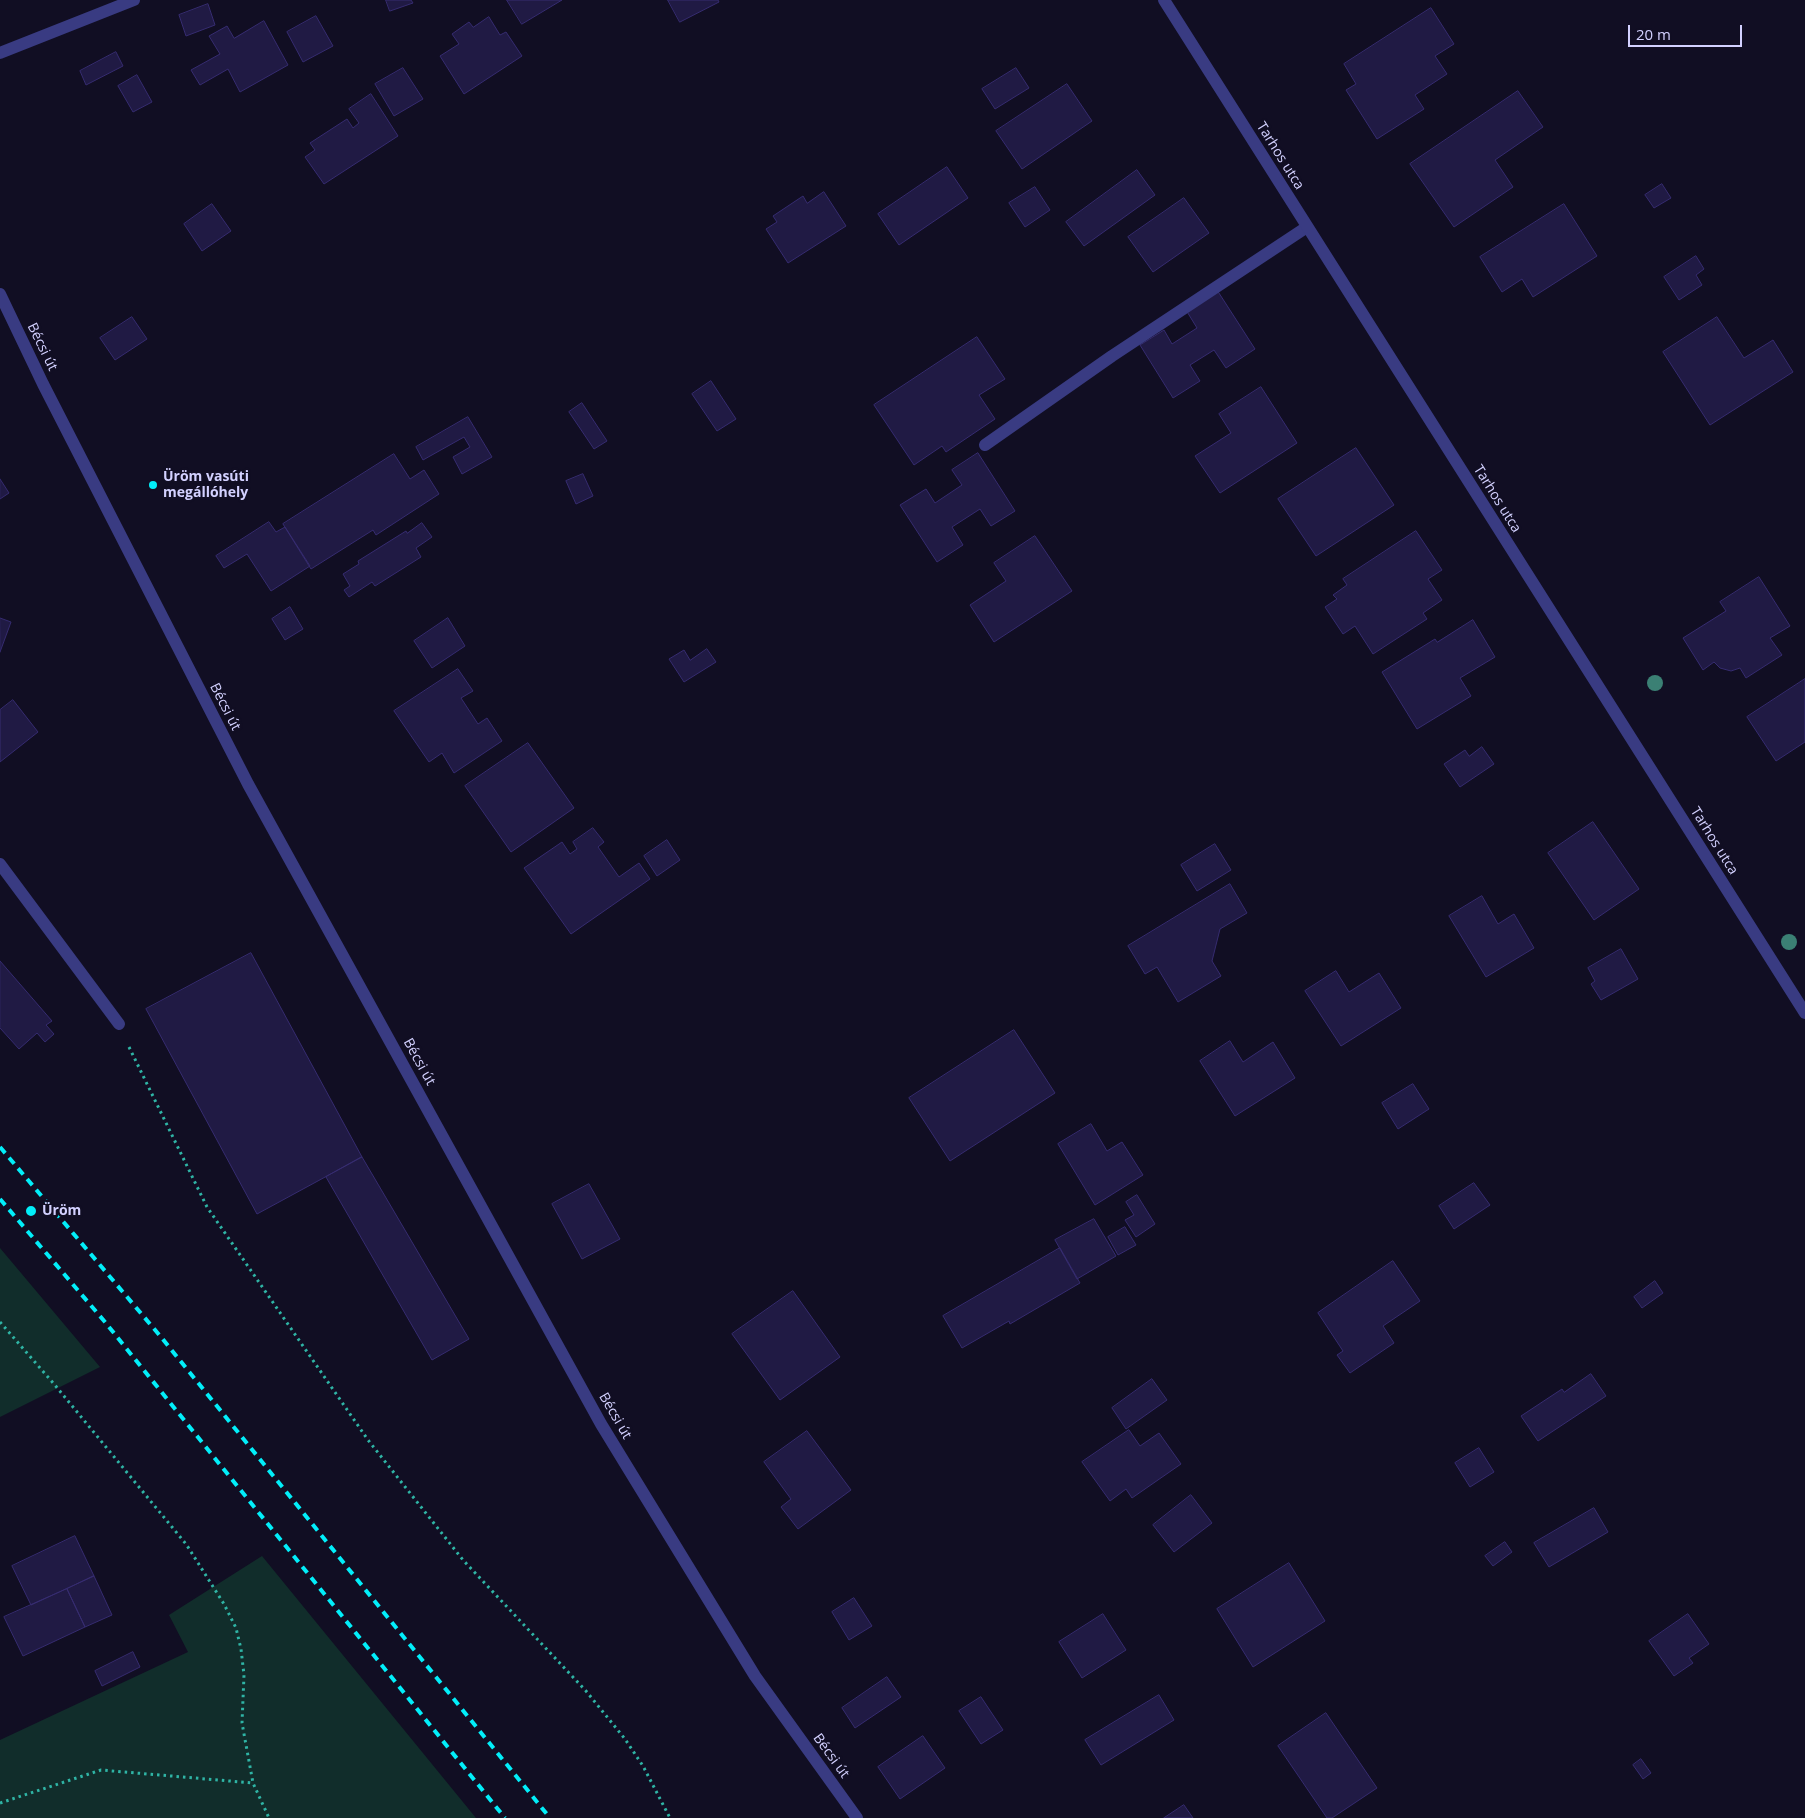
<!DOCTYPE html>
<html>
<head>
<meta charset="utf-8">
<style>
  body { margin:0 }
  #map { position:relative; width:1805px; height:1818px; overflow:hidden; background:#110e23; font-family:"Open Sans",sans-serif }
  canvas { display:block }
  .scale { position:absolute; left:1628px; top:25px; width:114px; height:22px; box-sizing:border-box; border:2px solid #d3d1ff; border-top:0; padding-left:6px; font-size:15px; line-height:18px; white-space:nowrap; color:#d3d1ff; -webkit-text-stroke:4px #110e23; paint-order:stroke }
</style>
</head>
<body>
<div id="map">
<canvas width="1805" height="1818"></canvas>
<div class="scale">20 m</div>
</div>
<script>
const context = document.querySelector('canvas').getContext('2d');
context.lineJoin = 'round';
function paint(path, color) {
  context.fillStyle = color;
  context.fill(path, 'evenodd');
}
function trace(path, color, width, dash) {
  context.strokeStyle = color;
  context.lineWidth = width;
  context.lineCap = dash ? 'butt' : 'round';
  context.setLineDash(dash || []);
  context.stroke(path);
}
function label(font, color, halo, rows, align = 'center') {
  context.font = font + ' "Open Sans",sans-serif';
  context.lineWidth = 5;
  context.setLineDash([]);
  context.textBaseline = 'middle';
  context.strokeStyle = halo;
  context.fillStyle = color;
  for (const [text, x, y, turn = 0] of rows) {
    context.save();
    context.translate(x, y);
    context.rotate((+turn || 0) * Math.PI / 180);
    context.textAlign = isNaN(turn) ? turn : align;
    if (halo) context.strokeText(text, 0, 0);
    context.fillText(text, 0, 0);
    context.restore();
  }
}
const green = new Path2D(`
  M0,1248L100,1367L0,1417Z
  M262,1556L476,1818H0V1740L188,1652L169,1615Z`);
const building = new Path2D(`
  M386,0H411L413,3L390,11Z
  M507,0H562L522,24Z
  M668,0H718L719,2L680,22Z
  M208,4L215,25L186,36L179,15Z
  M1431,8L1454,44L1435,56L1447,74L1415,95L1424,109L1377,139L1346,90L1356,84L1344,64Z
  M316,16L333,46L303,62L287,32Z
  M489,17L500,35L506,32L522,56L464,94L440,56L459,44L452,34L469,22L473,27Z
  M264,21L288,65L240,92L228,69L200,85L191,70L220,54L209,36L227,26L234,38Z
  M116,52L123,66L86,85L80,71Z
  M403,68L423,99L394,116L375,84Z
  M1016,68L1029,88L995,109L982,89Z
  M137,75L152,102L133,112L118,86Z
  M1067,84L1092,121L1022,169L996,131Z
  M1518,91L1543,127L1495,160L1513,187L1454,227L1410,164Z
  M371,94L398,136L324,184L305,157L315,150L310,143L347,119L353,128L359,123L349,109Z
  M947,167L968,198L899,245L878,214Z
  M1137,170L1155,195L1084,246L1066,222Z
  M1662,184L1671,198L1654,208L1645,195Z
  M1035,187L1050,210L1025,227L1009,203Z
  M824,192L846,226L788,263L766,229L777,222L773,216L803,196L807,203Z
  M1184,198L1209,233L1153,272L1128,237Z
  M212,204L231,231L202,251L184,224Z
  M1564,204L1597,256L1533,297L1522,279L1502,292L1480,257Z
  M1696,256L1704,269L1696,275L1702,285L1679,300L1664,277Z
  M1217,290L1255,349L1226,368L1214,350L1190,365L1200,381L1173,398L1140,345L1164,330L1172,344L1197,328L1186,310Z
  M132,317L147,339L115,360L100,338Z
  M1717,317L1744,358L1773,340L1793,372L1710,425L1663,352Z
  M977,337L1005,379L979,395L995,419L946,452L942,446L914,465L874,405Z
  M711,381L736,419L717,431L692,394Z
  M1261,387L1297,443L1220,493L1195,456L1231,433L1219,414Z
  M582,403L607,441L594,449L569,412Z
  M468,417L492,457L462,474L453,457L470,447L464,437L423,460L416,447Z
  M1356,448L1394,505L1316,556L1278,499Z
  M978,453L1015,511L991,526L980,509L952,527L963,545L937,562L900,505L926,489L935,503L962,485L952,470Z
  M394,454L410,479L424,470L439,494L376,535L373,530L311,569L283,524Z
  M583,474L593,496L576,504L566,481Z
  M0,479L9,493L0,499Z
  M269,522L276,532L285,527L310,566L271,591L247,554L224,568L216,556Z
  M422,523L432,537L416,548L421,557L375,586L372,582L349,597L344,590L350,586L343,574L359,564L358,561L406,531L407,533Z
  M1416,531L1442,570L1428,579L1442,600L1423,613L1427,619L1373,654L1355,626L1343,634L1325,607L1337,599L1333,595L1347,585L1343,579Z
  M1035,536L1072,591L994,642L970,605L1006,581L994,563Z
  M1759,577L1790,626L1770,638L1782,655L1746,678L1740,668L1731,671L1720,668L1714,662L1703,670L1683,638L1726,611L1720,602Z
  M290,607L303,629L285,640L272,619Z
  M0,618L11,622L0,652Z
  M448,618L465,646L432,668L414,641Z
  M1473,620L1495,657L1460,678L1471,696L1417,729L1382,672L1435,639L1437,642Z
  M707,649L716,662L684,682L669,659L684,650L690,660Z
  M458,669L473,691L461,698L478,724L487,718L502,741L454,773L442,753L429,762L394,711Z
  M1805,679V742L1776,761L1747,717Z
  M13,700L38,732L0,762V710Z
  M528,743L574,808L511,852L465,786Z
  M1482,747L1494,764L1460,787L1444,764L1465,750L1469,756Z
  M1593,822L1639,889L1594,920L1548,853Z
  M593,828L604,842L598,847L619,877L639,863L650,879L571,934L524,868L562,842L570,854L577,849L573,842Z
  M667,840L680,860L657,876L644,856Z
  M1215,844L1231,870L1197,891L1181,865Z
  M1230,884L1247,913L1220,929L1212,961L1221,976L1178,1002L1157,967L1145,974L1128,946Z
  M1482,896L1498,924L1514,914L1534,948L1486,977L1449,916Z
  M1621,949L1638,979L1601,1000L1591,984L1595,981L1588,968Z
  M251,953L362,1157L257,1214L146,1009Z
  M0,961L52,1021L46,1025L54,1034L45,1042L37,1033L19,1049L0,1028Z
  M1336,971L1349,992L1379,973L1401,1008L1341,1046L1305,991Z
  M1014,1030L1055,1093L950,1161L909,1098Z
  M1230,1041L1243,1062L1273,1042L1295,1078L1235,1116L1200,1061Z
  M1413,1084L1429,1109L1398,1129L1382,1103Z
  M1091,1124L1107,1151L1122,1142L1143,1175L1095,1205L1058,1144Z
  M362,1157L469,1339L432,1360L326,1177Z
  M1474,1183L1490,1205L1454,1229L1439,1206Z
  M589,1184L620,1239L582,1259L552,1204Z
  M1137,1195L1155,1224L1136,1237L1125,1220L1134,1215L1126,1202Z
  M1094,1219L1116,1256L1077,1279L1055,1240Z
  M1125,1227L1136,1245L1118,1255L1108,1237Z
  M1060,1248L1080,1283L1010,1324L1009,1321L962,1348L943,1316Z
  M1393,1261L1420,1301L1383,1326L1394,1343L1350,1373L1337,1355L1343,1351L1318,1313Z
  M1655,1281L1663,1293L1642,1308L1634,1297Z
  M793,1291L840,1357L780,1400L732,1334Z
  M1591,1374L1606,1396L1538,1441L1521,1416L1562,1389L1564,1392Z
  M1152,1379L1167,1400L1126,1429L1112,1408Z
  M1129,1430L1140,1446L1159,1433L1181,1464L1132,1498L1126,1489L1110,1501L1082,1462Z
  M807,1431L851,1490L798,1529L781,1507L791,1499L764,1462Z
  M1479,1448L1494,1472L1470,1487L1455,1463Z
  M1191,1495L1212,1523L1174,1552L1153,1525Z
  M1594,1508L1608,1532L1549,1567L1534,1543Z
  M75,1536L94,1576L31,1605L12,1566Z
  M1505,1542L1512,1552L1493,1566L1485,1556Z
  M1289,1563L1325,1621L1253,1667L1217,1609Z
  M94,1576L112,1615L85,1627L67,1589Z
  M67,1589L85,1627L23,1656L4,1617Z
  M854,1598L872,1626L849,1640L832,1612Z
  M1103,1614L1126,1650L1082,1678L1059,1642Z
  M1688,1614L1709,1644L1689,1658L1693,1663L1674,1676L1649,1641Z
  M133,1652L140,1667L102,1686L95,1671Z
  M887,1677L901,1697L855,1728L842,1708Z
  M1159,1695L1174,1720L1101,1765L1085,1740Z
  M981,1697L1003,1730L981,1744L959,1711Z
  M1326,1713L1377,1788L1332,1818H1327L1278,1746Z
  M923,1736L945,1768L900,1799L878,1767Z
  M1641,1759L1651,1773L1643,1779L1633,1765Z
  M1184,1805L1193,1818H1164Z`);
const path = new Path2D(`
  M129,1047L207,1207L368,1440L463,1560L586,1691L625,1739L643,1766L670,1818
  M0,1322L54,1384L186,1544L224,1604L236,1628L241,1649L244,1675L242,1723L253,1783L269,1818
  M0,1803L101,1770L253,1783`);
const service = new Path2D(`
  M985,445L1112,356L1307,227
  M0,864L119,1024`);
const minor = new Path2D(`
  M1164,0L1805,1013
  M0,53L134,0`);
const tertiary = new Path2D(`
  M0,294L43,384L248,784L601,1424L755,1676L857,1818`);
const rail = new Path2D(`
  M0,1147L161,1337L550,1818
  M0,1199L105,1322L505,1818`);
const trees = [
  [1655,683],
  [1789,942]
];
const markers = [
  [153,485,5,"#02eef9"],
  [31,1211,6,"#02eef9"]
];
const streetNames = [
  ["Tarhos utca",1280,156,58],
  ["Bécsi út",42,347,64],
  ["Tarhos utca",1497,499,58],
  ["Bécsi út",225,707,63],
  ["Tarhos utca",1714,841,58],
  ["Bécsi út",419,1062,61],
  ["Bécsi út",615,1416,60],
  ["Bécsi út",831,1756,54]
];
const poiNames = [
  ["Üröm vasúti",163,477],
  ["megállóhely",163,493],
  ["Üröm",42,1211]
];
paint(green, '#112d2b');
paint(building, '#201a44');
trace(building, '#362c70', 1);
trace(path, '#2fb4a5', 3, [2.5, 4]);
trace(service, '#393b82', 12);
trace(minor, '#393b82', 12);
trace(tertiary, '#393b82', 12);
trace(rail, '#02eef9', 4, [8, 6]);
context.fillStyle = '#3b8074';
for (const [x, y] of trees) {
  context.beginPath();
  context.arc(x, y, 8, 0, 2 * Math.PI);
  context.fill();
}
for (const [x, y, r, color] of markers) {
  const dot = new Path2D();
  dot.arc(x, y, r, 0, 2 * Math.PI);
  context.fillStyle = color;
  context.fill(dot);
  trace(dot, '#110e23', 2);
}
label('14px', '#d3d1ff', '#110e23', streetNames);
label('bold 14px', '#d3d1ff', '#110e23', poiNames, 'left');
</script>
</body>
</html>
